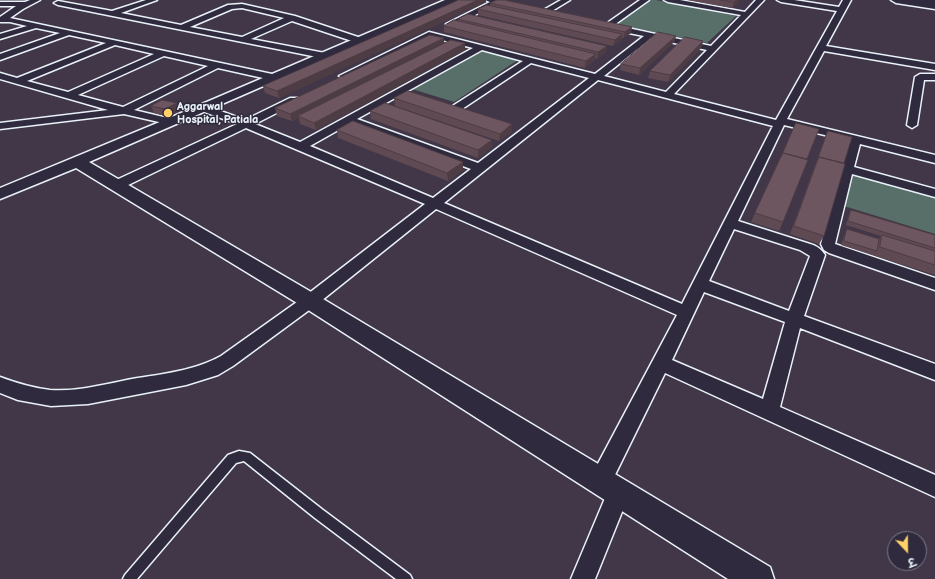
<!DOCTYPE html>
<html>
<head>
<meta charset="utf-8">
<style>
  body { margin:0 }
  #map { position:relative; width:935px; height:579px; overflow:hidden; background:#423748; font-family:"Balsamiq Sans","Playpen Sans Deva",sans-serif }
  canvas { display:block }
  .north { position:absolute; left:887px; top:531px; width:40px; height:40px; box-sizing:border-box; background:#2f2a3d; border:1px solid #797a88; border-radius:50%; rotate:158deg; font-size:11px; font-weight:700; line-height:16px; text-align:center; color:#e8f1f8 }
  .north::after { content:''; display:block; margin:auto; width:14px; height:18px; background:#ffd166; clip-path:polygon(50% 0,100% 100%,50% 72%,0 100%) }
</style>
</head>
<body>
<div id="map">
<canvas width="935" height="579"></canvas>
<div class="north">उ</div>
</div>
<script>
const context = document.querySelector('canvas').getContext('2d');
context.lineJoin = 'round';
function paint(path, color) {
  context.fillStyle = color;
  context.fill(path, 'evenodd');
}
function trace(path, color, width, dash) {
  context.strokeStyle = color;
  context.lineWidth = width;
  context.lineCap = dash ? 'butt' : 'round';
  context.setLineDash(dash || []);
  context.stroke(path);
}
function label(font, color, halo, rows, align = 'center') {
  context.font = font + ' "Balsamiq Sans",sans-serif';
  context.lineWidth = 3;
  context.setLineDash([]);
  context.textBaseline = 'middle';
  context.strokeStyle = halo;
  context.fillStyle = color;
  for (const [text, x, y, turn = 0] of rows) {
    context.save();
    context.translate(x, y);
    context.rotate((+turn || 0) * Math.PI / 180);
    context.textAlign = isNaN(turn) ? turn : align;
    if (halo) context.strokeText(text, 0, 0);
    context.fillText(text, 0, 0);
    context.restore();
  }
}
const green = new Path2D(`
  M651,0H656L736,16L707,43L616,24Z
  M481,50L518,60L454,102L412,89Z
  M852,174L935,198V234L844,206Z`);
const service = new Path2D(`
  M239,451L250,453L323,510L410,575L412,579H396L315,518L244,461L236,463L137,579H123L125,575L228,455Z`);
const minor = new Path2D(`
  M30,0H40L23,9L10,18L272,74L277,77L272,80L218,68L134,110L176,120L177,122L172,125L124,114L0,129V123L108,110L0,79V73L17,78L106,43L69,35L0,60V54L60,33L36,28L0,39V34L27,26L10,22H0V17L16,6H0V2H25ZM115,45L154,54L68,92L27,81ZM164,56L208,66L123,107L78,95Z
  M146,0H157L121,13L181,25L228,5L242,4L295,16L361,38L362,40L361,42H355L292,21L251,39L325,53L326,55L322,58L58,5L54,3L58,1L112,11ZM242,8L284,18L242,37L190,27L232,9Z
  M485,0H499L520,6L516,8L497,4L453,26H450L446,24L490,2Z
  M561,0H570L547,14H541L540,12Z
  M640,0H649L614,25L711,46L741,15L668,2L664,0H680L745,12L756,0H764L674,94L776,120L837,11L781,2L777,0H794L839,7L843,0H851L826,46L935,64V70L824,51L787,119L935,155V163L860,144L854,167L935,189V197L852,174L835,244L935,278V290L829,253L824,250L821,244L849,141L784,125L738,221L810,244C817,246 821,249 825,255L804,316L935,364V380L800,328L780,407L935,475V497L665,373L609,487L601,491L593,487L590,480L593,473L677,315L436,209L316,305L233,366L218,375L186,385L88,404L51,406L18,400L0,393V377C16,383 33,388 50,390C77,392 106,384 132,379C162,374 194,371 221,356L304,297L425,204L246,128L122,188H112L111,185L112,182L237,124L199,110L198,108L199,106H207L245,120L290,98H298L299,100L298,102L255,124L300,142L473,48L430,37L347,78L344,79L339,76L429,32L595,74L644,36L604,28L603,26ZM651,38L707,50L666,92L604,76ZM482,50L523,61L451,107L450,109L451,111H459L531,63L589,78L478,163L357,119ZM598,80L773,126L682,304L444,203ZM349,124L471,169L433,198L310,146ZM734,229L800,250L810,256L789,311L709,281ZM704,292L785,322L763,399L672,360Z
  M920,74H935V80H924L917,125L912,128L907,125L915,77Z
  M619,481L627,484L630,492L595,579H571L611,484Z`);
const tertiary = new Path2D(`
  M445,0H458L456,2L89,162L318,296L770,567L774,579H728L302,306L76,168L0,199V188L167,119Z
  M891,0H914L935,3V9L896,3Z`);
const trunk = new Path2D(`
  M906,0H935V6L911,3Z`);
const wall = new Path2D(`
  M687,0H739L738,3L732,8Z
  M486,2L279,98L265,93L263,86Z
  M490,3L631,33L623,38H622L621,40L613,46L478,15V9L490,5Z
  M458,19L607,46L606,52L597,59L595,58L594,61L585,68L444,32V26L458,21Z
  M676,36L674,42L639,75L620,70L621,64Z
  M703,41L701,48L668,82L648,78L650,71Z
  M465,50L316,130L300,124L299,118L292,121L277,116L275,108Z
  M394,98L512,132L499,141L395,106Z
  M151,106L180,111L168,117L154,113Z
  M370,111L492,140V147L478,158L371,119Z
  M796,123L783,222L779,231L751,222Z
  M337,130L463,170L448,181L338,138Z
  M828,131L844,163L824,236L819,244L790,234L826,135Z
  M851,210L935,235V275L841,245L845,233L847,229L879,239L881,236L846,225L849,215Z`);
const shadedWall = new Path2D(`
  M478,0H486V2L279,98L277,91Z
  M737,0H739L738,3L732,8L734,2Z
  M632,27L631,33L623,38L625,32Z
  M622,34L621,40L613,46L615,40Z
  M676,36L674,42L639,75L640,68Z
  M444,38V45L298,116L299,118L292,121L290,114Z
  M703,41L701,48L668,82L670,75Z
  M465,43V50L316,130L314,123Z
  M607,46L606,52L597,59L598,52Z
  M596,54L594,61L585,68L586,61Z
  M177,103L180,111L168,117L165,109Z
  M512,124V132L499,141L500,134Z
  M492,140V147L478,158V150Z
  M463,162V170L448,181L447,173Z`);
const building = new Path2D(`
  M459,0H478L277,91L263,86Z
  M497,0H504L632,27L625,32L490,3Z
  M721,0H737L734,2Z
  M487,5L622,34L615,40L478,9Z
  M468,14L607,46L598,52L458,19Z
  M454,20L596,54L586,61L444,26Z
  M658,32L676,36L640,68L621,64Z
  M430,35L444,38L290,114L275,108Z
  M685,37L703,41L670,75L650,71Z
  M451,40L465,43L314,123L298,116Z
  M408,91L512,124L500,134L394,98Z
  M162,100L177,103L165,109L151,106Z
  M385,103L492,140L478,150L370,111Z
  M353,121L463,162L447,173L337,130Z
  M796,123L819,129L807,159L783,153L781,157Z
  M828,131L852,137L844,163L819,157L817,161Z
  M783,153L808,160L783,222L755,213Z
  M819,157L845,164L824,236L794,226Z
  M851,210L935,235V248L848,221Z
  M847,229L879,239L877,251L844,241Z
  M882,235L935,251V265L880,247Z`);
const markers = [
  [168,113,5,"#ffd166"]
];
const farPoinames = [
  ["Aggarwal",177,107],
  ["Hospital, Patiala",177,120]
];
paint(green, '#586e68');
trace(service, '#e8f1f8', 3);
trace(minor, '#e8f1f8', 3);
trace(tertiary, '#e8f1f8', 3);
trace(trunk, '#e8f1f8', 3);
paint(service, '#2f2a3d');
paint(minor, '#2f2a3d');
paint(tertiary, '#2f2a3d');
paint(trunk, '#2f2a3d');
paint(wall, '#5f4a53');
paint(shadedWall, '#4d3c44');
paint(building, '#6e5661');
trace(building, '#4d3c44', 1);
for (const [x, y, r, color] of markers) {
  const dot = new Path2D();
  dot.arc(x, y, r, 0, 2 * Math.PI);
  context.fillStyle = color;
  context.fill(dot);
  trace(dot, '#2f2a3d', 1.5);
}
label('bold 11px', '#e8f1f8', '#2f2a3d', farPoinames, 'left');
</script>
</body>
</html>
